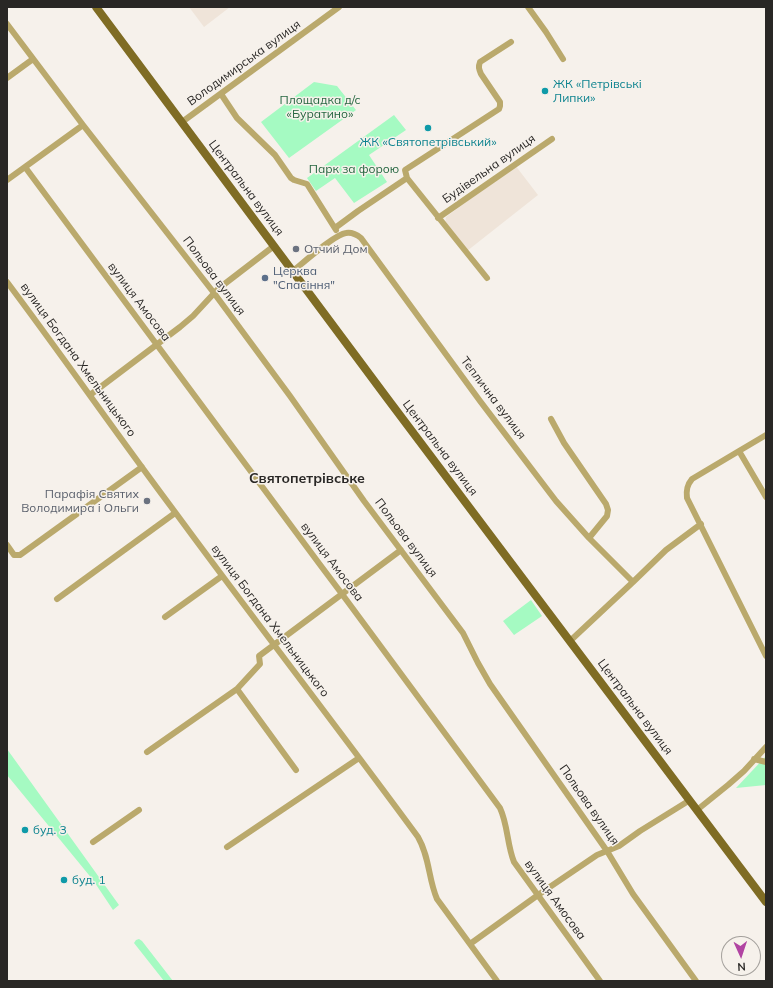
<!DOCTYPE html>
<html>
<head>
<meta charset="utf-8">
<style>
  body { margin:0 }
  #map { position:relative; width:773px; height:988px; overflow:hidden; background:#f6f1eb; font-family:Mulish,sans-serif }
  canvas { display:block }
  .frame { position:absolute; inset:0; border:8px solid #292725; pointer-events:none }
  .north { position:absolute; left:721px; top:936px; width:40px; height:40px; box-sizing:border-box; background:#f6f1eb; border:1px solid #a4a09c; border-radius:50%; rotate:177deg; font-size:11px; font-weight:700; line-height:16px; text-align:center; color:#292725 }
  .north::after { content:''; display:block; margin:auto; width:14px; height:18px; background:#b144a2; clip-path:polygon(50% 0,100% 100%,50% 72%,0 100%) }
</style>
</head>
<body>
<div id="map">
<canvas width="773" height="988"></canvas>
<div class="frame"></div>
<div class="north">N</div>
</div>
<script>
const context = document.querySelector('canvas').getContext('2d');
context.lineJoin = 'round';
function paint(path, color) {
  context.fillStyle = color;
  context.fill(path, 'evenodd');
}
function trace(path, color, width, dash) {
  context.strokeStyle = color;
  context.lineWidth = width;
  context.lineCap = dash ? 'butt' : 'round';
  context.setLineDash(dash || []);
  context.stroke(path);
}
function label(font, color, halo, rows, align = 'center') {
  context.font = font + ' Mulish,sans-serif';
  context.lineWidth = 3;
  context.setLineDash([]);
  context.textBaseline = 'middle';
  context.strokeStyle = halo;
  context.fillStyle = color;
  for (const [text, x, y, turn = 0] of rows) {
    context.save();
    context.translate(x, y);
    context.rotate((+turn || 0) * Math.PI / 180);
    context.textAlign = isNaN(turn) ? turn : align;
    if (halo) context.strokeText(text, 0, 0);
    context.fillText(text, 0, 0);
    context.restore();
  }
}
const built = new Path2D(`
  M189,7H230L204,27Z
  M515,165L538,195L467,251L445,224L446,217Z`);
const green = new Path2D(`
  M314,82L337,86L356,110L289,158L261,122Z
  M394,115L406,130L369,155L387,182L354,203L335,178L316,191L307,178Z
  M531,600L542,616L514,635L503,621Z
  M7,749L119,905L113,910L93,880L7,775Z
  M766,756V785L736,788Z
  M139,939L142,941L173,981H164L134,943L136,940Z`);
const minor = new Path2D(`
  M528,7L546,32L563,59
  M7,24L83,125L214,293L290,396L364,501L463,633L478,663L490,684L607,851L633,894L696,981
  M7,78L33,59
  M221,94L237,118L275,155L291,178L294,180L307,184L336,230
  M182,122L339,7
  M25,167L318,562L342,594L500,808C508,825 507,845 514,862L600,981
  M407,178L405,170L499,109L500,106V102L481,74C479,69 478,67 480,62L511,42
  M7,180L83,125
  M438,218L552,139
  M335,228L358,211L407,178L487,278
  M293,271C303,263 335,234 346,233C352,232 356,234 361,238L480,401L556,501L589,538L633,582L570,641
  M7,282C64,358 118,436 175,512C255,621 338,728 418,837C430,858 428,878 437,899L497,981
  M90,395L180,327L193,316L218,289L274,246
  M551,419L564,443L606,504L608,510L607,516L589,538
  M739,451L766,435
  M766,497L739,451L692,479C687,485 686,490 687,498L766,656
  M7,545L14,555H20L142,467
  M633,582L666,550L701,524
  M57,599L175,513
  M165,617L222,576
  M147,752L237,689
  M754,759L766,762
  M296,770L237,689L260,664L259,656L401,550
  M697,810L728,785L744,771L766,747
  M93,842L139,810
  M227,847L359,758
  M470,944L538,895L597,855L619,846L640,831L690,800`);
const major = new Path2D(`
  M96,7L387,398L766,902`);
const markers = [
  [545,91,4,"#0f9aa8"],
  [428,128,4,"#0f9aa8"],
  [296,249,4,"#6b7280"],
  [265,278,4,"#5c6f8a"],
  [147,501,4,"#6b7280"],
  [25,830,4,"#0f9aa8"],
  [64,880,4,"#0f9aa8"]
];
const streetNames = [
  ["Володимирська вулиця",244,63,-36],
  ["Будівельна вулиця",489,169,-35],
  ["Центральна вулиця",246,188,53],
  ["Польова вулиця",214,276,53],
  ["вулиця Амосова",139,302,53],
  ["вулиця Богдана Хмельницького",78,360,54],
  ["Теплична вулиця",493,398,53],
  ["Центральна вулиця",440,448,53],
  ["Польова вулиця",406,538,53],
  ["вулиця Амосова",332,562,53],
  ["вулиця Богдана Хмельницького",270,621,53],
  ["Центральна вулиця",635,707,53],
  ["Польова вулиця",589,805,55],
  ["вулиця Амосова",555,900,54]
];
const cultureNames = [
  ["ЖК «Петрівські",553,84],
  ["Липки»",553,98],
  ["ЖК «Святопетрівський»",428,142,"center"],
  ["буд. 3",33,830],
  ["буд. 1",72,880]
];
const parkNames = [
  ["Площадка д/с",320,100],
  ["«Буратино»",320,114],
  ["Парк за форою",354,169]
];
const worshipNames = [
  ["Отчий Дом",304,249],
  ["Парафія Святих",139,494,"right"],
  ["Володимира і Ольги",139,508,"right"]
];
const serviceNames = [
  ["Церква",273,271],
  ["\"Спасіння\"",273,285]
];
const quarterNames = [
  ["Святопетрівське",307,479]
];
paint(built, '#efe4d9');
paint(green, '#a5fac2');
trace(minor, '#baa96c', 6);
trace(major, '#7f6c24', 8);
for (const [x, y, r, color] of markers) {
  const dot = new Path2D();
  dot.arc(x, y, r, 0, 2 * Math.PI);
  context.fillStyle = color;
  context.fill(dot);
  trace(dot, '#f6f1eb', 1.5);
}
label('12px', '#292725', '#f6f1eb', streetNames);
label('12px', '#0d838f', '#f6f1eb', cultureNames, 'left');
label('12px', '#256640', '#f6f1eb', parkNames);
label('12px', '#5b616d', '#f6f1eb', worshipNames, 'left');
label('12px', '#4e5e75', '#f6f1eb', serviceNames, 'left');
label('bold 14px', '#292725', '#f6f1eb', quarterNames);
</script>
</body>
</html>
